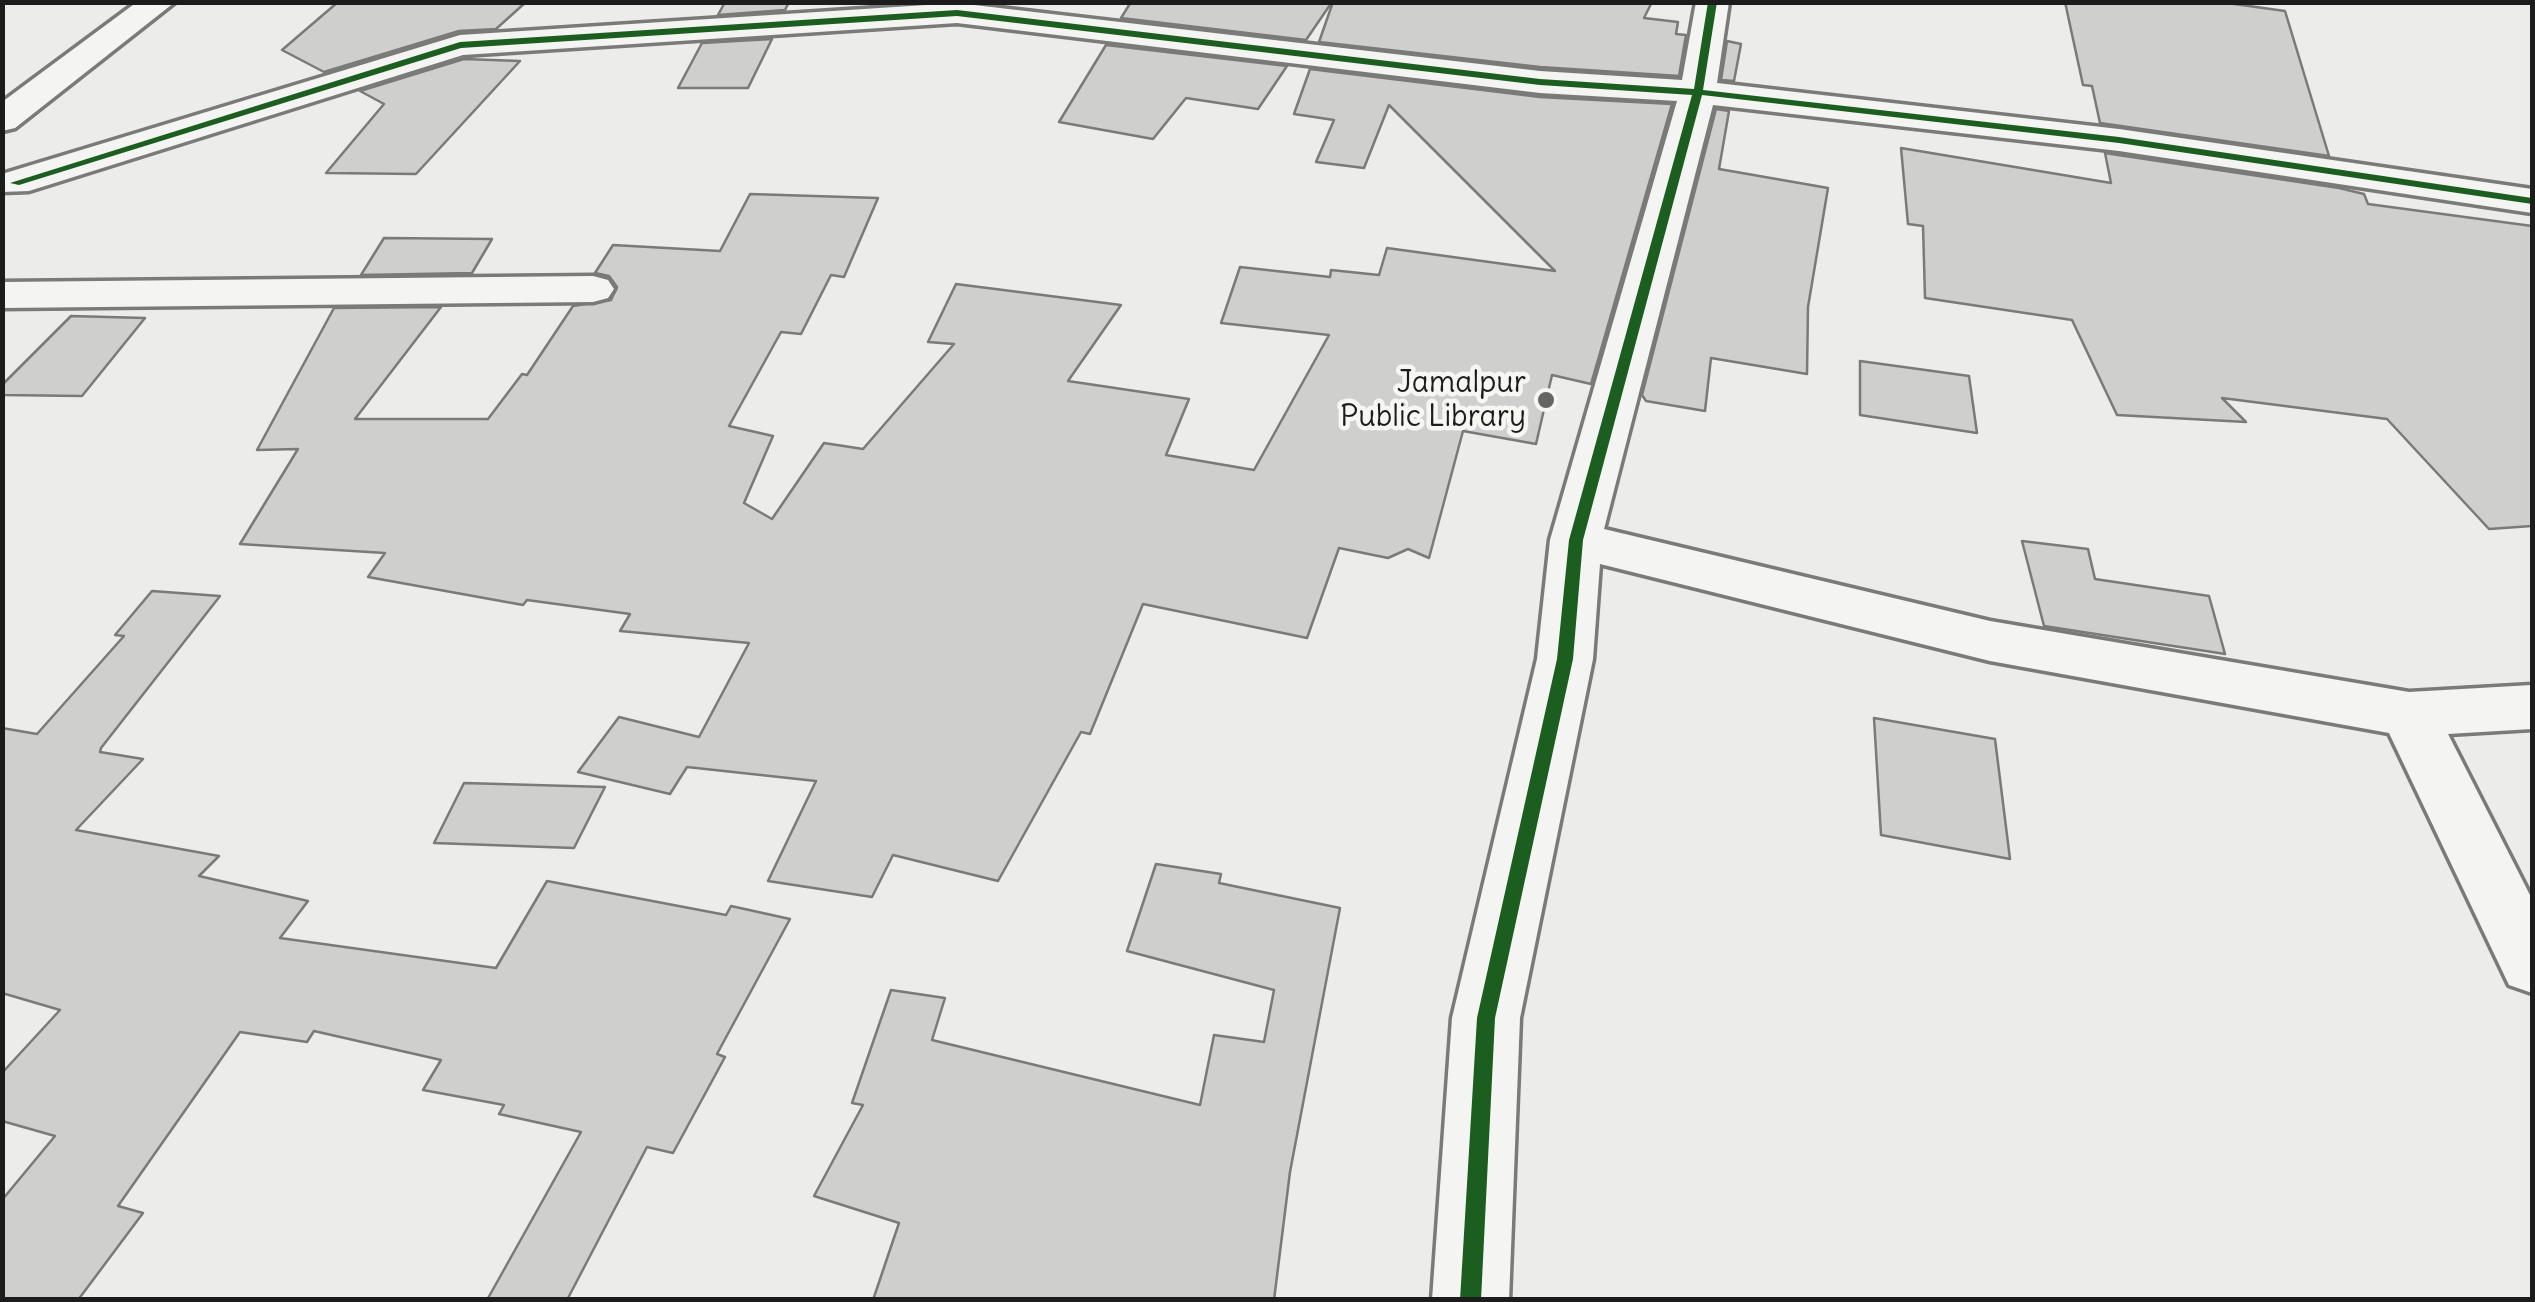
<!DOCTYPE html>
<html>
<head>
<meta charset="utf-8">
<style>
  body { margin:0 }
  #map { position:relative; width:2535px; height:1302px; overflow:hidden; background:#ececea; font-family:Delius,sans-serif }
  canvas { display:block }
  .frame { position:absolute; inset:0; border:5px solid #1c1c1c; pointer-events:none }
</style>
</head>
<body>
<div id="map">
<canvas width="2535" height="1302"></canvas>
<div class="frame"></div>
</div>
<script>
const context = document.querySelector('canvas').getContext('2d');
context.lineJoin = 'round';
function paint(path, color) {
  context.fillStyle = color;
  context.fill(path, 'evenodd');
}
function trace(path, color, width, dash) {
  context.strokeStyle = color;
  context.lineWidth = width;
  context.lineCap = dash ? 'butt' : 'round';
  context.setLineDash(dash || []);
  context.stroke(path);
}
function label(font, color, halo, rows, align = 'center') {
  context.font = font + ' Delius,sans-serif';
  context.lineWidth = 9;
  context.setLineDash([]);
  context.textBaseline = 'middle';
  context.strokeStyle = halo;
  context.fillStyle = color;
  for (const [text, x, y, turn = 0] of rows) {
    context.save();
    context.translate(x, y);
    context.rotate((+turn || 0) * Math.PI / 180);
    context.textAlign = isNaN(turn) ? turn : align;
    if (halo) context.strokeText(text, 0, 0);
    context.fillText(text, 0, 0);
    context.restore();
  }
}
const building = new Path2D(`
  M338,2H526L496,29L459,31L324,72L282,50Z
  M725,2H789L785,10L718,15Z
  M1131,2H1332L1306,40L1121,18Z
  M1333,2H1652L1644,18L1678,22L1676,34L1686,35L1679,76L1540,67L1319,42Z
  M2065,2H2220L2285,11L2329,156L2100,123L2092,86L2083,85Z
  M772,39L748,88H678L702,43Z
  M1727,41L1741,44L1734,81L1721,80Z
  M1106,45L1287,66L1258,109L1186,98L1153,139L1059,122Z
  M464,59L520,61L416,174L326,173L384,104L360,91Z
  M1310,69L1540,97L1672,104L1591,384L1552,375L1536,444L1463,431L1429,558L1408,549L1388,558L1339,548L1307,638L1143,604L1090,734L1081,732L998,881L893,855L872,897L768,881L816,781L687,767L670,794L578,772L619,717L699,737L749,643L620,631L630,614L527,600L523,605L368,577L385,553L240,544L298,449L257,450L334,308L441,307L355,419H488L522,374L527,375L573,306L611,300L617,287L609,276L595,273L613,245L720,251L750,194L878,198L844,277L831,275L801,334L781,332L729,426L773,436L744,503L772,519L824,443L863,449L954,344L928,342L956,284L1121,305L1068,381L1189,399L1166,455L1254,470L1329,335L1221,323L1240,267L1330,277L1331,270L1379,275L1387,248L1555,271L1389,105L1364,168L1316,162L1334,120L1294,114Z
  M1716,109L1729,111L1719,169L1828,188L1808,307L1807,374L1711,358L1705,411L1646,401L1642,395Z
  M1901,148L2111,183L2105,153L2118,155L2339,188L2364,194L2368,204L2532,226V526L2489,529L2387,419L2222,398L2246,422L2117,415L2072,320L1925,298L1923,226L1908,224Z
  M384,238L492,239L472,273L361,275Z
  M71,316L145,318L82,396L2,395V385Z
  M1860,361L1969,376L1977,433L1860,415Z
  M2022,541L2088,549L2095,579L2209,596L2225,654L2044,626Z
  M152,591L220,596L101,748L100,752L143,759L76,830L219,856L199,876L308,901L280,938L496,968L547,881L726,915L731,906L790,919L717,1054L725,1057L673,1153L647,1147L567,1300H487L581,1132L499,1114L504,1105L423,1090L441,1060L314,1031L307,1042L240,1032L118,1206L143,1213L78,1300H2V1200L55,1136L2,1121V1073L60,1010L2,993V728L37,734L124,636L115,635Z
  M1874,718L1995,739L2010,859L1881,835Z
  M464,783L605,787L574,848L434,843Z
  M1156,864L1221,874L1219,883L1340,908L1290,1172L1274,1300H873L899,1223L814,1196L863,1105L852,1103L891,990L945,998L932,1040L1200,1105L1214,1035L1264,1042L1274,990L1127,951Z`);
const minor = new Path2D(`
  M137,2H175L15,128L2,131V102Z
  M1696,2H1729L1717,83L2119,129L2532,189V213L2119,151L1713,105L1604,529L1990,621L2409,692L2532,685V729L2448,734L2532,899V993L2509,985L2389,733L1990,661L1600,564L1593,659L1520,1018L1509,1300H1432L1452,1018L1537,659L1550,540L1677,101L1540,93L957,23L463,55L29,191L2,192V174L460,35L957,3L1540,71L1682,80Z
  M593,276L608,280L614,289L608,298L593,302L2,308V282Z`);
const cycleway = new Path2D(`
  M1708,2H1717L1703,90L2119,137L2532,198V204L2119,143L1702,95L1583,540L1573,659L1495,1018L1481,1300H1460L1477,1018L1557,659L1569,540L1692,95L1540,85L957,16L461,48L19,185L10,183L460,42L957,10L1540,79L1694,89Z`);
const markers = [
  [1546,400,10,"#656564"]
];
const poiNames = [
  ["Jamalpur",1526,383],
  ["Public Library",1526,417]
];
paint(building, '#cfcfce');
trace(building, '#7a7a79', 2.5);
trace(minor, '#7a7a79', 7);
paint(minor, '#f4f4f2');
paint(cycleway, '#1b5e20');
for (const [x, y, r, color] of markers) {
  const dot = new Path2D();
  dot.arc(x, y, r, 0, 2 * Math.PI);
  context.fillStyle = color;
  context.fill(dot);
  trace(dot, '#f6f6f2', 4);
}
label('30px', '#1c1c1c', '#f6f6f2', poiNames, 'right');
</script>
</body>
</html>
